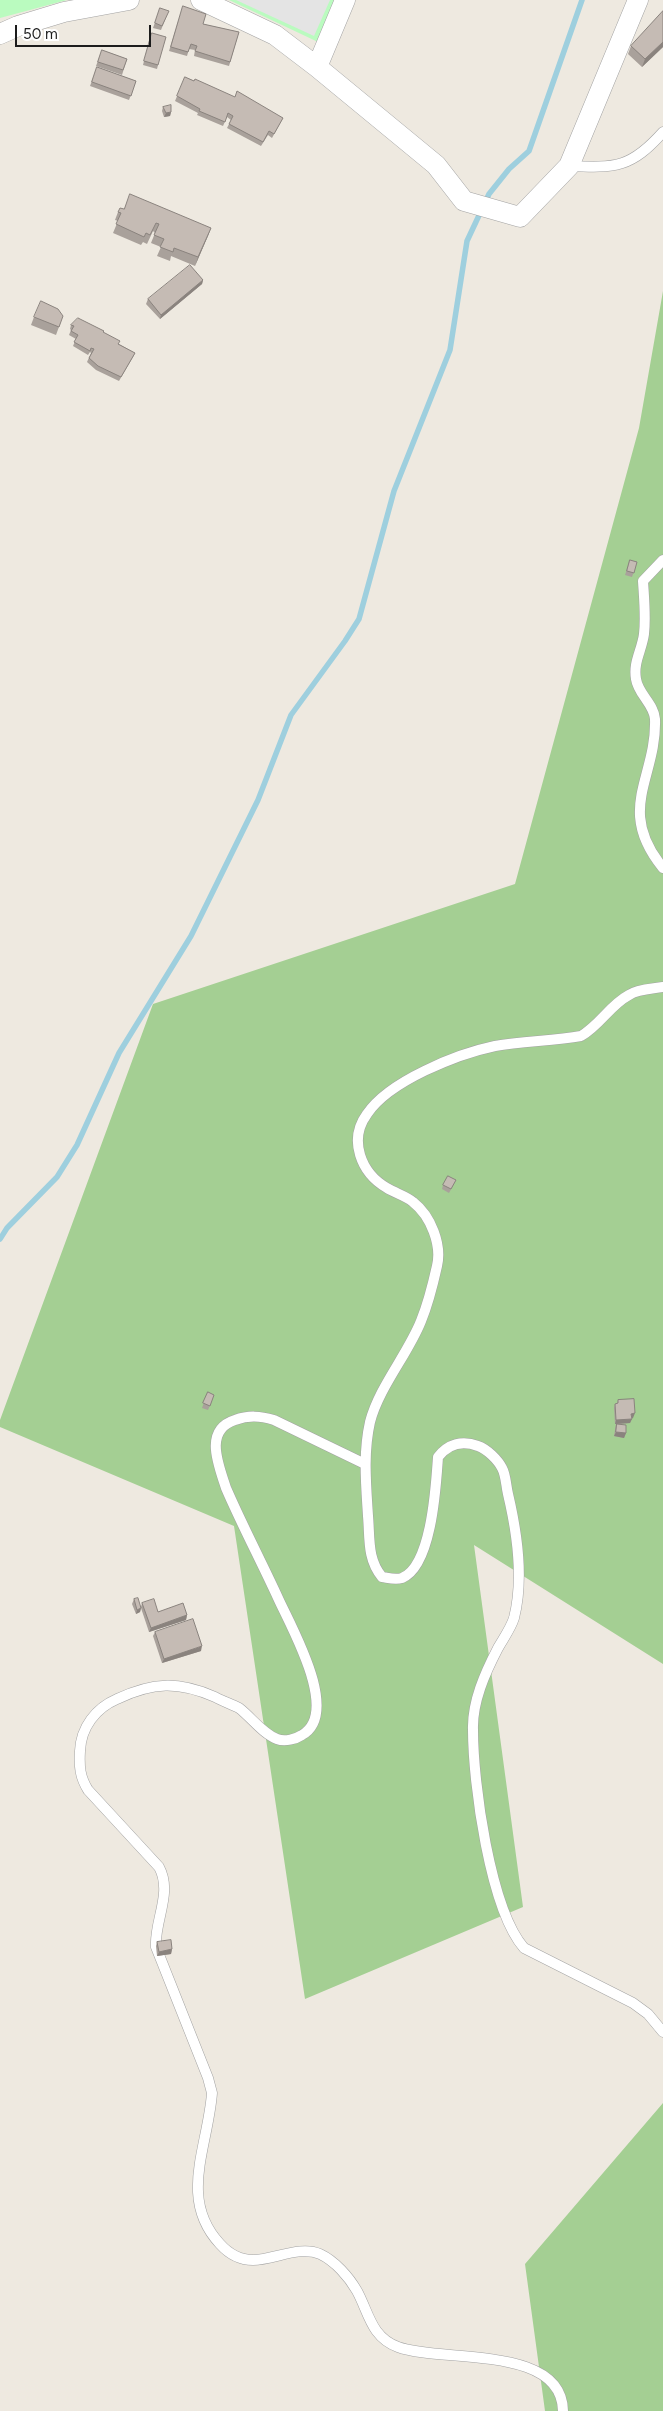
<!DOCTYPE html>
<html>
<head>
<meta charset="utf-8">
<style>
  body { margin:0 }
  #map { position:relative; width:663px; height:2411px; overflow:hidden; background:#eee9e0; font-family:Figtree,sans-serif }
  canvas { display:block }
  .scale { position:absolute; left:15px; top:25px; width:136px; height:22px; box-sizing:border-box; border:2px solid #1c1c1c; border-top:0; padding-left:6px; font-size:15px; line-height:18px; white-space:nowrap; color:#1c1c1c; -webkit-text-stroke:4px #fff; paint-order:stroke }
</style>
</head>
<body>
<div id="map">
<canvas width="663" height="2411"></canvas>
<div class="scale">50 m</div>
</div>
<script>
const context = document.querySelector('canvas').getContext('2d');
context.lineJoin = 'round';
function paint(path, color) {
  context.fillStyle = color;
  context.fill(path, 'evenodd');
}
function trace(path, color, width, dash) {
  context.strokeStyle = color;
  context.lineWidth = width;
  context.lineCap = dash ? 'butt' : 'round';
  context.setLineDash(dash || []);
  context.stroke(path);
}
const forest = new Path2D(`
  M663,291V1664L474,1545L523,1907L305,1999L234,1526L0,1427V1420L153,1004L515,884L639,428Z
  M663,2103V2411H545L525,2264Z`);
const park = new Path2D(`
  M0,0H67L0,18Z
  M229,0H336L318,42Z`);
const parking = new Path2D(`
  M236,0H330L314,36Z`);
const stream = new Path2D(`
  M0,1239L7,1228L57,1177L77,1145L119,1053L191,936L258,800L291,715L345,641L359,619L394,491L450,350L467,241L489,194L509,169L529,151L582,0`);
const service = new Path2D(`
  M569,166C616,168 631,168 663,132
  M663,560L643,581C644,598 646,617 644,634C642,650 633,662 636,679C638,694 654,704 655,719C657,778 615,809 663,868
  M663,987C652,989 638,989 629,995C610,1005 600,1025 581,1036C553,1041 523,1041 495,1046C457,1054 389,1081 367,1114C348,1140 361,1173 387,1188C395,1193 406,1196 413,1202C431,1216 442,1245 437,1266C433,1284 428,1304 421,1321C408,1354 379,1387 370,1422C363,1453 366,1484 368,1516C370,1538 367,1559 382,1577C389,1578 395,1580 402,1578C432,1566 436,1485 438,1457C448,1444 462,1440 478,1446C487,1449 498,1460 502,1468C506,1475 506,1486 508,1494C517,1532 524,1579 514,1618C511,1628 503,1639 498,1648C485,1673 472,1702 473,1730C473,1783 490,1909 524,1948L633,2003L648,2014L663,2032
  M365,1464L274,1420C260,1416 249,1415 235,1420C203,1430 219,1466 226,1488C242,1525 261,1561 278,1598C291,1627 341,1713 302,1735C296,1739 285,1742 277,1739C263,1734 251,1717 239,1708C231,1704 222,1701 215,1697C178,1681 153,1682 117,1699C96,1708 81,1727 80,1751C79,1767 80,1777 88,1790L159,1867C173,1893 154,1921 156,1947L208,2078L212,2093C208,2147 178,2199 220,2244C229,2254 240,2260 253,2260C274,2260 300,2245 320,2254C335,2261 349,2277 357,2291C369,2313 371,2337 398,2347C441,2363 562,2344 563,2411`);
const minor = new Path2D(`
  M201,0L275,35L317,67L436,165L464,201L520,217L569,166L638,0
  M0,34L18,26L64,12L129,0
  M317,67L345,0`);
const wall = new Path2D(`
  M183,6L203,24L239,32L229,66L194,56L195,50L189,49L187,56L169,51Z
  M160,8L167,15L161,30L153,28Z
  M663,11V47L642,67L628,54L631,46Z
  M150,37L158,65L157,69L143,65Z
  M102,50L127,59L122,75L96,66Z
  M97,67L136,81L129,100L90,86Z
  M185,77L283,118L272,138L268,135L261,146L227,128L231,120L227,117L223,126L197,115L198,113L175,101Z
  M163,107L171,112L170,116L164,117L162,111Z
  M124,209L211,228L195,266L171,256L170,261L157,256L161,247L151,243L155,233L153,231L147,244L143,242L141,245L113,233L118,221L115,220L118,212Z
  M203,280L202,284L160,319L146,304L148,299Z
  M34,317L60,324L56,335L31,325Z
  M71,325L104,333L119,344L135,353L133,357L119,381L96,370L87,362L91,353L90,352L88,355L73,346L76,339L69,335L71,330L70,329Z
  M630,560L637,562L632,577L625,575Z
  M456,1180L449,1193L442,1189L443,1185Z
  M208,1392L214,1395L208,1410L202,1408Z
  M618,1400L633,1418H632L630,1423L620,1424L626,1433L624,1438L614,1436L616,1424H615L614,1408L615,1404H617Z
  M134,1599L141,1607L142,1603L158,1612L187,1615L186,1620L149,1632L141,1608L140,1612L136,1614L132,1604Z
  M155,1632L201,1651L162,1663L153,1636Z
  M157,1942L172,1949L171,1954L157,1956L156,1946Z`);
const shadedWall = new Path2D(`
  M663,42V47L642,67L645,59Z
  M171,112L170,116L164,117L166,113Z
  M211,228L208,236L195,266L198,257Z
  M203,280L202,284L160,319L161,315Z
  M635,1413L633,1418H630L631,1414Z
  M632,1419L630,1423L615,1424L616,1420Z
  M616,1432L626,1433L624,1438L614,1436Z
  M141,1608L140,1612L136,1614L137,1610Z
  M187,1615L186,1620L149,1632L151,1628Z
  M202,1646L201,1651L162,1663L164,1659Z
  M172,1949L171,1954L157,1956L159,1952Z`);
const building = new Path2D(`
  M183,6L206,14L203,24L239,32L230,62L195,51L197,46L191,44L188,52L171,47Z
  M160,8L169,11L162,26L155,23Z
  M663,11V42L645,59L631,46Z
  M152,33L166,37L158,65L144,61Z
  M102,50L127,59L123,70L98,62Z
  M97,67L136,81L131,96L92,82Z
  M185,77L194,81L195,79L235,97L237,91L283,118L274,134L269,131L263,142L229,124L233,116L228,113L225,122L199,111L200,109L177,96Z
  M171,105V112L166,113L163,107Z
  M130,194L211,228L198,257L174,248L173,252L160,247L164,239L154,235L159,224L156,223L150,235L146,233L144,237L116,224L121,213L118,212L120,208L124,209Z
  M190,265L203,280L161,315L148,299Z
  M41,301L58,309L63,316L59,327L34,317Z
  M78,318L104,331L103,332L120,341L118,344L135,353L121,377L98,366L89,358L94,349L91,348L90,351L74,342L78,335L71,331L74,326L71,325Z
  M630,560L637,562L634,573L627,571Z
  M448,1176L456,1180L451,1189L443,1185Z
  M208,1392L214,1395L210,1406L203,1403Z
  M634,1399L635,1413L631,1414L632,1419L616,1420L615,1404L618,1403V1400Z
  M617,1424L626,1425V1433L616,1432Z
  M138,1598L141,1608L137,1610L134,1599Z
  M154,1599L158,1612L183,1603L187,1615L151,1628L142,1603Z
  M193,1619L202,1646L164,1659L155,1632Z
  M171,1940L172,1949L159,1952L157,1942Z`);
paint(forest, '#a4cf93');
paint(park, '#bafbbf');
paint(parking, '#e4e4e4');
trace(stream, '#9ecfde', 5.5);
trace(service, '#a3a3a3', 11);
trace(minor, '#a3a3a3', 21);
trace(service, '#fff', 10);
trace(minor, '#fff', 20);
paint(wall, '#a9a19b');
paint(shadedWall, '#8a837e');
paint(building, '#c5bbb4');
trace(building, '#8a837e', 1);
</script>
</body>
</html>
